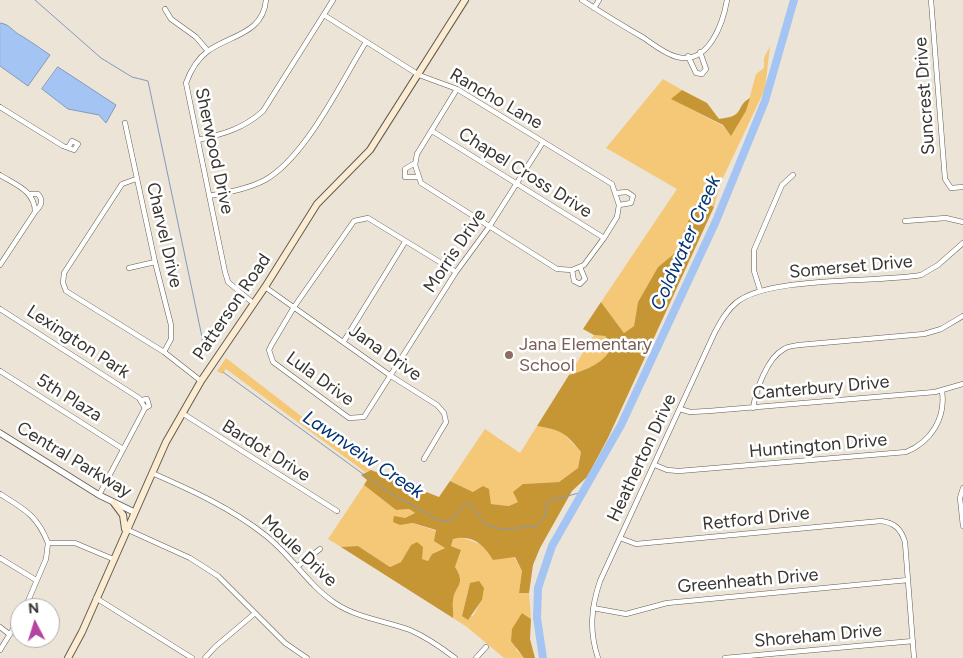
<!DOCTYPE html>
<html>
<head>
<meta charset="utf-8">
<style>
  body { margin:0 }
  #map { position:relative; width:963px; height:658px; overflow:hidden; background:#ebe4d7; font-family:Figtree,sans-serif }
  canvas { display:block }
  .north { position:absolute; left:10px; top:598px; width:50px; height:50px; box-sizing:border-box; background:#fff; border:1px solid #b0afad; border-radius:50%; rotate:355deg; font-size:14px; font-weight:700; line-height:20px; text-align:center; color:#393631 }
  .north::after { content:''; display:block; margin:auto; width:18px; height:22px; background:#b444a0; clip-path:polygon(50% 0,100% 100%,50% 72%,0 100%) }
</style>
</head>
<body>
<div id="map">
<canvas width="963" height="658"></canvas>
<div class="north">N</div>
</div>
<script>
const context = document.querySelector('canvas').getContext('2d');
context.lineJoin = 'round';
function paint(path, color) {
  context.fillStyle = color;
  context.fill(path, 'evenodd');
}
function trace(path, color, width, dash) {
  context.strokeStyle = color;
  context.lineWidth = width;
  context.lineCap = dash ? 'butt' : 'round';
  context.setLineDash(dash || []);
  context.stroke(path);
}
function label(font, color, halo, rows, align = 'center') {
  context.font = font + ' Figtree,sans-serif';
  context.lineWidth = 5;
  context.setLineDash([]);
  context.textBaseline = 'middle';
  context.strokeStyle = halo;
  context.fillStyle = color;
  for (const [text, x, y, turn = 0] of rows) {
    context.save();
    context.translate(x, y);
    context.rotate((+turn || 0) * Math.PI / 180);
    context.textAlign = isNaN(turn) ? turn : align;
    if (halo) context.strokeText(text, 0, 0);
    context.fillText(text, 0, 0);
    context.restore();
  }
}
const green = new Path2D(`
  M770,46L765,89L721,182L714,207L703,201L695,205L675,253L658,267L638,302L634,326L624,333L601,302L677,189L606,148L663,79L682,90L672,99L723,126L731,135L746,111L756,74L764,68V58Z
  M594,335L605,336L614,346C603,364 588,369 569,375Z
  M226,358L371,470L365,472L226,369L222,374L217,371Z
  M537,426L560,430L581,452L578,468L559,482L523,484L518,502L509,506L491,504L489,490L473,492L450,481L485,429L520,453Z
  M364,485L396,510L409,509L415,513L405,518L400,525L413,523L436,531L446,547L432,554L428,561L421,559L411,545L401,562L390,567L358,546L341,547L328,539Z
  M461,537L514,557L522,571L519,593H529L531,619L522,613L516,650L525,658H504L467,627L453,618C454,611 452,607 453,601C454,586 467,585 455,567L461,550L451,546L453,539ZM470,583L482,600L473,616H462Z`);
const forest = new Path2D(`
  M682,90L707,103L719,119C747,116 734,107 750,98L746,111L731,136L723,125L671,99Z
  M703,201L714,207L608,438L587,477L572,491L540,548L533,565L529,593H519L522,571L515,557L493,560C484,545 473,534 453,539L451,546L461,550L455,567C467,585 454,586 453,601C452,607 454,611 453,618L341,547L358,546L390,567L401,562L411,545L417,542L423,547L422,559L428,561L432,554L445,548L434,541L436,530L413,523L400,525L393,522L394,516L405,518L415,513L409,509L396,510L364,485L367,480L361,475L371,470L439,497L450,481L473,492L483,486L489,489L491,504L509,506L518,502L513,492L523,484L559,482L578,468L581,452C565,432 561,430 537,426L569,375C588,369 603,364 613,346L605,336L594,335L583,329L601,302L624,333L634,326L638,302L658,267L675,253L695,205Z
  M479,581L484,588L482,600L468,620L462,616L470,583Z
  M522,613L531,619L530,639L535,658H524L511,641L512,629Z`);
const water = new Path2D(`
  M0,23C10,24 12,31 20,35C30,41 40,48 50,55L28,86L0,66Z
  M58,67L116,105L106,123L99,115L68,109L42,89Z`);
const stream = new Path2D(`
  M35,0L101,58L132,77L148,81L202,337L203,352
  M223,372L385,490L440,521L452,520L465,504H470L486,525L501,529L535,527L544,518L548,501L583,492`);
const river = new Path2D(`
  M543,658L537,618L538,588L552,546L621,425L716,221L765,101L794,0`);
const minor = new Path2D(`
  M582,0C602,13 623,26 644,38C654,45 665,54 677,57C709,65 723,23 727,0
  M931,0L945,179L951,188L963,187
  M594,8L599,0
  M165,9L171,19L196,37L208,51
  M324,15L419,75L457,89L612,184L619,205L617,217L604,238L584,265L572,270L557,269L421,183L415,165L417,154L457,89
  M688,56L696,73L702,74L706,69L700,52
  M0,107L63,146L74,150L78,144L72,141L69,146
  M125,123L155,262L171,325V339L164,352
  M432,131L604,238
  M198,140C223,134 243,129 263,111L333,0
  M415,163L405,169V177H418
  M0,175C16,185 35,191 35,212L0,265
  M136,179L122,184L64,273L63,283L66,291L164,352L201,381
  M616,193L627,192L633,196L631,203L619,205
  M30,194H38C44,201 41,206 35,212
  M209,196C228,192 248,189 265,180C306,157 341,82 366,42
  M905,221L946,218L963,222
  M129,268L155,262
  M572,270L574,281L580,284L585,279L580,267
  M456,272L368,218L354,221L294,307L272,344L269,350L273,362L349,418L364,417L456,272L489,227L543,142
  M265,287L391,376L437,405L444,413L446,422L424,459
  M760,290L754,271V250L782,185L793,175
  M253,303L228,282L225,272L186,83C190,72 197,59 208,51C230,35 263,34 266,0
  M0,309L139,398L145,408
  M344,341L405,242
  M0,371L123,449
  M753,408C756,390 767,358 784,349C788,346 794,346 799,345L924,334L941,329L963,316
  M680,409L690,412L709,411L935,392L963,384
  M182,413L337,511
  M655,465L667,470L679,471L906,452C931,442 946,418 942,391
  M152,473C191,490 231,508 265,535C291,555 308,585 335,603C357,618 386,621 410,630C426,637 442,648 455,658
  M963,488L960,498L963,526
  M0,494C24,509 37,515 48,543H75L113,559
  M99,495L145,408L149,406L147,399L141,400
  M126,529L190,558L218,576L285,643L307,658
  M620,538L636,544L881,521C895,523 901,529 905,542L914,658
  M0,558L36,580
  M298,566L320,549
  M96,598L192,658
  M25,608L46,559L48,543
  M593,608L626,614L667,603L908,580
  M0,627L9,634
  M0,650L20,618
  M205,658L215,647L254,614
  M476,658L486,647
  M598,658C589,631 591,608 600,581L715,332C721,321 727,310 737,302C770,276 875,283 921,275L938,265L963,243
  M725,658L913,641`);
const tertiary = new Path2D(`
  M0,433L99,495L134,512`);
const secondary = new Path2D(`
  M114,503L123,515L125,529
  M68,658L82,632L166,442L201,381L265,287L317,204L370,150L465,0`);
const markers = [
  [509,355,5,"#8d6e63"]
];
const streetNames = [
  ["Suncrest Drive",925,96,-94],
  ["Rancho Lane",496,99,30],
  ["Sherwood Drive",214,151,78],
  ["Chapel Cross Drive",525,173,32],
  ["Charvel Drive",164,235,77],
  ["Morris Drive",455,251,-56],
  ["Somerset Drive",851,267,-5],
  ["Patterson Road",232,307,-56],
  ["Lexington Park",78,342,33],
  ["Jana Drive",385,353,35],
  ["Lula Drive",320,379,36],
  ["Canterbury Drive",821,388,-5],
  ["5th Plaza",69,398,32],
  ["Huntington Drive",818,446,-5],
  ["Bardot Drive",266,451,32],
  ["Heatherton Drive",642,458,-65],
  ["Central Parkway",74,460,31],
  ["Retford Drive",756,519,-6],
  ["Moule Drive",299,551,43],
  ["Greenheath Drive",748,581,-5],
  ["Shoreham Drive",818,636,-5]
];
const educationNames = [
  ["Jana Elementary",519,345],
  ["School",519,366]
];
const waterNames = [
  ["Coldwater Creek",686,243,-66],
  ["Lawnveiw Creek",363,455,34]
];
paint(green, '#f5c877');
paint(forest, '#c69635');
paint(water, '#a4c4f3');
trace(water, '#8499b9', 1);
trace(stream, '#8499b9', 1);
trace(river, '#a4c4f3', 8);
trace(minor, '#635c51', 5.5);
trace(tertiary, '#635c51', 7);
trace(secondary, '#635c51', 8);
trace(minor, '#fff', 4.5);
trace(tertiary, '#fff', 5.5);
trace(secondary, '#fcedd2', 6);
for (const [x, y, r, color] of markers) {
  const dot = new Path2D();
  dot.arc(x, y, r, 0, 2 * Math.PI);
  context.fillStyle = color;
  context.fill(dot);
  trace(dot, '#fff', 2);
}
label('18px', '#393631', '#fff', streetNames);
label('18px', '#785e54', '#fff', educationNames, 'left');
label('italic 19px', '#003274', '#fff', waterNames);
</script>
</body>
</html>
